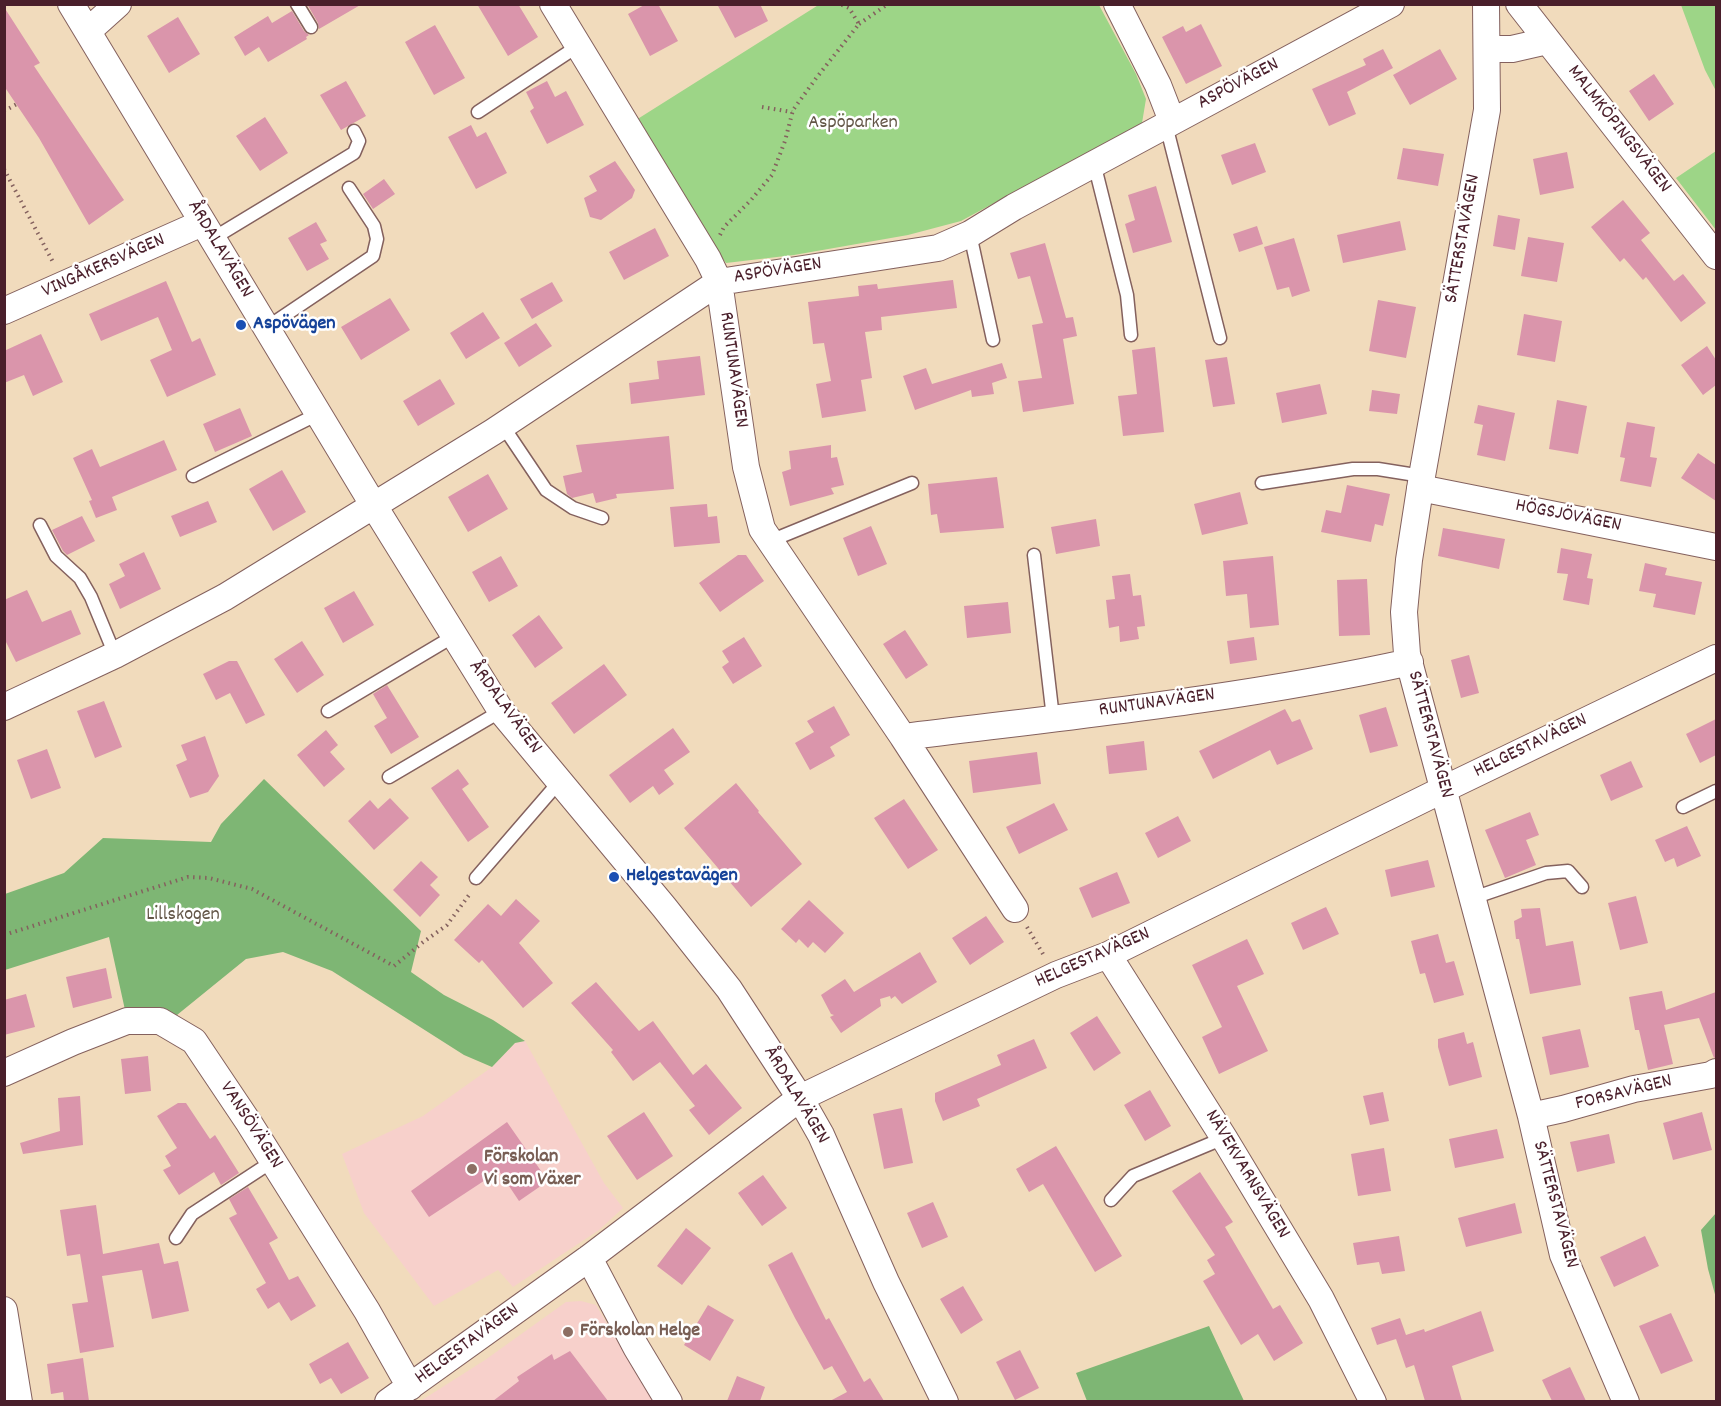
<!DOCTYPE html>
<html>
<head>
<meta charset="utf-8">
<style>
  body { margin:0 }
  #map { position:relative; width:1721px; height:1406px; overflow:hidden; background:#f1dbbc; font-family:Dekko,sans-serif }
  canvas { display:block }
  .frame { position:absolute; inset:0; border:6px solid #4a1f2b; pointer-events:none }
</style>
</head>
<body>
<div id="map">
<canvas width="1721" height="1406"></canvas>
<div class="frame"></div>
</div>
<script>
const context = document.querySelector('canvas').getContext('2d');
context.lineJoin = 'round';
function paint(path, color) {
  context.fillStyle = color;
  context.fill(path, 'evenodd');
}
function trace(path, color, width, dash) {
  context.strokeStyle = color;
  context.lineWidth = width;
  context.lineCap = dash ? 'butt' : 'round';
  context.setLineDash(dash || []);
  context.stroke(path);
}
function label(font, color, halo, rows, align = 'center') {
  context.font = font + ' Dekko,sans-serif';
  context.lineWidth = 5;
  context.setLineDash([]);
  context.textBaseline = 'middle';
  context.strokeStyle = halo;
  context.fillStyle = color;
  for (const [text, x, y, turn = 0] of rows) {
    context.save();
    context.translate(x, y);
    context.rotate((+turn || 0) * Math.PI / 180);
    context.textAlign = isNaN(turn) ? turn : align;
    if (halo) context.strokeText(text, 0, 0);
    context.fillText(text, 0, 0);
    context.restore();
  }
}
const built = new Path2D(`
  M525,1041L604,1183L623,1208L599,1230L513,1287L498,1270L434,1306L364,1213L342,1154L423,1116L492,1067L515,1043Z
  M581,1301L596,1305L653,1401L419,1402L485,1360L566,1302Z`);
const green = new Path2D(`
  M820,4L1099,5L1136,74L1146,99L1142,123L961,221L908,235L794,255L726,263L706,236L636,120Z
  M1681,5H1716V91L1705,70Z
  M1716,151V230L1676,178Z`);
const forest = new Path2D(`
  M264,779L421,931L411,972L444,995L493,1020L525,1041L515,1043L492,1067L464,1055L332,971L283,952L246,959L177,1015L125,1010L109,937L5,970V894L64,873L103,838L211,842L221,824Z
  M1716,1213V1298L1708,1269L1701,1230Z
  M1209,1326L1244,1401H1087L1076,1373Z`);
const building = new Path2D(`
  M307,4H362L319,29L318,23Z
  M477,4H518L538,37L508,56Z
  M646,4H658L678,41L650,56L628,14Z
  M717,4H760L768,21L735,38Z
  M4,7L40,63L34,66L124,200L89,225L39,138L4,86Z
  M292,11L304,31L309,35L306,37L307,39L268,62L259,47L245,56L234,37L268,16L272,23Z
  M178,17L200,54L169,73L147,36Z
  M1201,24L1222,66L1186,84L1162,37L1183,26L1186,32Z
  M435,25L465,78L434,95L405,42Z
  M1383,49L1393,68L1347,92L1356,114L1329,126L1312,89L1366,65L1363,59Z
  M1440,49L1457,79L1410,105L1393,75Z
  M1654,74L1674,104L1649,121L1629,91Z
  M346,81L366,116L341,130L320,95Z
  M547,81L555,97L566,91L584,125L547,144L530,111L534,108L526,92Z
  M265,117L288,153L260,171L236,136Z
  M471,125L477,137L486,132L507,173L476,189L448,137Z
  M1255,143L1266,172L1232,185L1221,155Z
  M1403,148L1444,154L1438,186L1397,179Z
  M1567,152L1574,188L1540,195L1533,159Z
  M615,161L635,190L632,198L601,220L590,217L584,198L597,191L589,176Z
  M384,179L395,194L373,209L363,194Z
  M1156,186L1172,242L1133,253L1125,224L1135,220L1128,195Z
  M1623,200L1650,233L1641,240L1674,281L1683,274L1706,303L1681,322L1646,277L1643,280L1624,258L1620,262L1591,227Z
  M1498,215L1520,219L1515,250L1493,246Z
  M1400,221L1406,250L1343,263L1337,235Z
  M316,222L327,241L320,244L329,259L307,271L288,238Z
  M1257,226L1263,244L1239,252L1233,234Z
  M655,228L669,256L624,280L609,252Z
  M1528,237L1564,243L1557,282L1521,276Z
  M1294,238L1310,291L1292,297L1289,287L1277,290L1264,247Z
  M1045,243L1066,318L1073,317L1077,336L1063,339L1074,404L1023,412L1018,381L1042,378L1032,325L1043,323L1030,276L1018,279L1010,253Z
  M953,280L957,308L881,317L882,330L865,332L872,378L861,380L866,411L822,418L816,384L831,381L824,343L813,344L808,302L859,296L858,286L877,284L878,289Z
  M166,281L192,342L200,338L216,375L167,397L150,360L172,350L158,317L101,341L89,314Z
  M552,282L563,301L532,319L520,299Z
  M390,298L410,330L361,360L341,327Z
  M1378,300L1416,307L1406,358L1369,351Z
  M483,312L500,338L466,359L450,333Z
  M1524,314L1562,321L1555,362L1517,355Z
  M536,323L552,346L519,367L504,343Z
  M41,334L63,382L33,396L24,375L4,383V351Z
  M1707,346L1716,360V385L1703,395L1681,365Z
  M1155,347L1164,432L1123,436L1118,396L1137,394L1132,350Z
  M700,356L705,395L631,404L629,383L659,379L657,361Z
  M1227,357L1235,404L1213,407L1205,360Z
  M1002,363L1007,378L992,383L994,394L972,397L971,390L915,410L903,376L926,368L932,384Z
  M440,379L455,404L418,426L403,401Z
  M1320,384L1327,414L1282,423L1276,393Z
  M1372,390L1400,394L1397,414L1369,411Z
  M1557,400L1587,406L1578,454L1549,449Z
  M1478,405L1515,413L1505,461L1477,455L1483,425L1474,423Z
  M240,408L252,436L215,452L203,424Z
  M1627,422L1655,427L1650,457L1657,458L1651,487L1620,481L1625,458L1620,457Z
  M669,436L674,489L616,494L617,498L596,503L593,493L572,498L567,494L563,476L582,472L576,445Z
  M164,440L177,470L112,497L117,510L96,518L89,501L92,500L73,458L92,449L100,467Z
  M831,445V458L837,457L844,485L831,488L834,494L790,506L782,472L791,469L789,451Z
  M1698,453L1716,465V501L1681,478Z
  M282,470L306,512L273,531L249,489Z
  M488,474L508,509L468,532L448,497Z
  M997,477L1004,528L940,533L937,514L931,515L928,484Z
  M1347,485L1390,494L1383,526L1375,524L1371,542L1321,532L1326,510L1341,513Z
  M1240,492L1248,524L1202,535L1194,504Z
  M208,501L217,522L180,537L171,516Z
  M707,504L708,517L717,516L720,543L674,547L670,507Z
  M82,516L95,541L67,555L63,551L52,530Z
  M1096,519L1100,546L1056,554L1051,527Z
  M871,526L887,564L858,576L843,538Z
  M1443,528L1505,539L1499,569L1438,556Z
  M1561,548L1592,554L1587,578L1593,579L1589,605L1563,600L1568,574L1557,573Z
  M144,552L161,589L120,609L109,584L125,576L119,564Z
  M738,555H746L764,581L720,612L699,583Z
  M501,556L518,586L489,602L472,572Z
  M1273,556L1279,625L1250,628L1247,594L1226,596L1223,561Z
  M1645,563L1667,568L1665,575L1702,582L1695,615L1653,607L1656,594L1639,591Z
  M1130,574L1133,596L1141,595L1145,626L1137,627L1139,639L1120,642L1119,626L1109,628L1106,600L1115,599L1112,576Z
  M1367,579L1370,635L1339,636L1337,580Z
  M27,590L42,622L71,610L81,634L16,662L4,638V600Z
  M354,591L374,625L343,643L324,608Z
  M1008,602L1011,633L967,638L964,606Z
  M539,615L563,648L535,668L512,635Z
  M905,630L928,665L906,679L883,644Z
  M744,637L762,666L733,684L722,667L729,662L722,651Z
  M1254,637L1257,660L1230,664L1227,641Z
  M302,641L324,675L297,693L274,659Z
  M1469,655L1479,693L1461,698L1451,660Z
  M229,661H237L265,715L246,724L230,693L216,700L203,674Z
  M604,664L627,695L574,734L551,703Z
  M387,685L419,737L391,754L374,726L387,718L373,694Z
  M104,701L122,747L95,758L77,711Z
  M834,706L850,735L830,747L835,756L810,770L795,743L814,732L807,721Z
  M1386,707L1398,746L1370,753L1359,715Z
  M1285,709L1292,722L1300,719L1313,749L1277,765L1270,750L1213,779L1199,751Z
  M1716,719V755L1700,763L1686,734Z
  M673,728L690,752L664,770L674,784L659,795L653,786L630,803L609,775Z
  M326,730L338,745L330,752L345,769L324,787L297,755Z
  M205,736L219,776L208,792L190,798L176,765L187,760L181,745Z
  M1144,741L1147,770L1109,774L1106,746Z
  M47,749L61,788L31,799L17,760Z
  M1037,752L1041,784L973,793L969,761Z
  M1631,761L1643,787L1611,801L1600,775Z
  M458,769L469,784L462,789L489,827L468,842L431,788Z
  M736,783L759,811L758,812L802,864L751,907L684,828Z
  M390,798L409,818L374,850L348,821L370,800L378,809Z
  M904,799L938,850L908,869L874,818Z
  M1054,803L1068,830L1019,854L1006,827Z
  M1530,812L1539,835L1526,840L1536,865L1505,878L1485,830Z
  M1178,816L1191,841L1158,858L1145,833Z
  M1687,826L1701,856L1677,867L1674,858L1665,862L1655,840Z
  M1428,860L1435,887L1391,897L1385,870Z
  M421,861L438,877L430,885L440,895L420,917L393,890Z
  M1117,872L1130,903L1092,918L1079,888Z
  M1636,896L1648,943L1620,950L1608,903Z
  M516,899L540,921L519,943L553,983L523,1008L482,960L479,963L454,940L488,904L501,916Z
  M809,900L844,933L825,953L813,942L808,948L799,939L796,943L781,929Z
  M1326,907L1339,934L1303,950L1291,923Z
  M1540,908L1546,946L1573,941L1581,985L1530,994L1519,939H1516L1514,921L1522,917L1521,909Z
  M986,916L1004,942L970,965L952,938Z
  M1438,934L1446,963L1454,961L1464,995L1434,1003L1425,973L1420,974L1411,941Z
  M1247,939L1264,974L1237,986L1268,1051L1219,1074L1202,1037L1222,1027L1192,965Z
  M920,952L937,982L902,1004L895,996L891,999L890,996L880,999L881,1006L841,1033L830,1017L834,1015L831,1014L821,995L845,979L854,992Z
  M106,968L112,998L73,1008L66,977Z
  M596,982L639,1031L653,1021L693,1075L706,1064L742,1108L709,1135L689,1110L695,1106L660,1062L633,1081L611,1052L613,1050L571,1003Z
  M1662,991L1666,1010L1716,992V1057L1714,1058L1699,1018L1664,1025L1673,1064L1648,1070L1639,1030H1635L1629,997Z
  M26,994L35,1027L4,1035V1000Z
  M1097,1016L1121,1053L1094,1071L1070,1033Z
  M1580,1029L1589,1067L1550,1075L1542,1037Z
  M1464,1032L1467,1044L1473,1042L1482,1077L1449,1086L1438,1047V1039Z
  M1034,1039L1047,1068L977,1099L980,1106L943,1121L935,1101V1093L1001,1065L997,1055Z
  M148,1056L151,1091L125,1094L121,1059Z
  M1150,1090L1171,1126L1145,1141L1124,1105Z
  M1383,1092L1389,1121L1370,1125L1363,1096Z
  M80,1096L83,1145L23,1154L20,1143L60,1131L58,1098Z
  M178,1103H186L210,1139L215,1135L239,1173L221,1185L214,1172L179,1195L163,1170L171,1166L165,1156L177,1148L157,1116Z
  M902,1108L913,1163L884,1169L873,1114Z
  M644,1112L673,1156L637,1180L607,1136Z
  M1702,1112L1712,1150L1673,1160L1663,1123Z
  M507,1122L548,1181L519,1201L499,1171L429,1217L411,1191Z
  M1497,1129L1504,1158L1455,1168L1449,1139Z
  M1609,1134L1615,1163L1577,1172L1570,1142Z
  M1056,1146L1122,1256L1095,1272L1043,1184L1029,1192L1016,1169Z
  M1384,1148L1391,1191L1358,1196L1351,1154Z
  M1200,1172L1233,1222L1225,1227L1273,1309L1280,1305L1303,1343L1274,1361L1258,1334L1241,1345L1203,1281L1215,1274L1207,1260L1215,1255L1172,1191Z
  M763,1175L787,1208L762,1226L738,1193Z
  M248,1187L278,1238L269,1243L289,1280L298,1276L316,1306L291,1321L279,1302L268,1309L256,1289L266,1283L229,1218L237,1214L229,1199Z
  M933,1202L948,1237L922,1248L907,1213Z
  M1515,1203L1522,1233L1466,1247L1458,1218Z
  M96,1205L103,1254L159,1243L164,1264L178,1261L189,1311L152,1319L142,1270L102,1276L114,1347L80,1353L72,1304L88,1302L80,1254L67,1256L60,1210Z
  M686,1228L711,1248L682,1285L657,1266Z
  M1399,1236L1405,1271L1382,1274L1379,1262L1357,1265L1353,1243Z
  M1645,1236L1659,1266L1614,1287L1600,1257Z
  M792,1252L826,1320L829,1318L864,1382L870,1378L884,1401H830L847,1392L832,1366L824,1370L795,1318L768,1265Z
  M963,1286L983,1320L961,1334L940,1299Z
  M708,1305L734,1320L710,1361L684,1345Z
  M1481,1311L1494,1351L1452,1366L1462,1401H1425L1414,1365L1406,1368L1396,1339L1377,1345L1371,1328L1400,1318L1406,1335L1424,1329L1425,1332Z
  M1671,1313L1693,1361L1661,1374L1639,1326Z
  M348,1342L369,1378L341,1394L331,1378L320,1384L309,1364Z
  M1020,1350L1039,1388L1015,1400L996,1362Z
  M570,1351L608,1401H493L519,1381L517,1377L552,1354L554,1360Z
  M83,1358L89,1401H64L63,1392L51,1394L47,1364Z
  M1570,1367L1586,1401H1552L1542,1380Z
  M737,1376L765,1387L760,1401H727Z`);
const path = new Path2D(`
  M859,24L888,4
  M762,107L792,112
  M4,111L17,104
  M4,169L54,264
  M720,235L724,227L751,200L772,175L785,141L793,110L817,77L859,24L849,8L840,4
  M1027,927L1043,954
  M4,935L188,877L209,878L252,889L394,966L422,943L447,925L469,895`);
const service = new Path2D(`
  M297,4L311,27
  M478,112L578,46
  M1166,125L1220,338
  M1094,163L1127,295L1131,335
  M970,234L993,340
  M212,239L354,153L359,141L354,131
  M266,328L373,256L377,239L374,226L349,188
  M503,426L546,490L573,508L602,518
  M193,476L318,414
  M1262,483L1353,469H1378L1422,476
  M40,525L56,556L80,578L91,597L115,655
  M770,541L912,483
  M1034,555L1053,718
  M328,711L454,636
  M389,777L501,711
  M1683,807L1716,791
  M476,878L559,782
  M1473,898L1546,873L1568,871L1582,887
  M1111,1200L1133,1176L1224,1138
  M176,1238L192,1214L273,1161`);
const minor = new Path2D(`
  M71,4L374,506L501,711L664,907L729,989L800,1098L821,1135L886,1282L945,1402
  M553,4L708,259L719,282L746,467L762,529L903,737C1072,716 1243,699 1410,662
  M1117,4L1158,85L1172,121
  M1486,4L1487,110L1422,476L1409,560L1404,612L1407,654L1531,1116L1563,1255L1626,1402
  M1519,4L1716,256
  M88,31L118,4
  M1487,49H1512L1547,41
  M4,311L202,223
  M1420,488L1716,547
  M4,707L115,655L225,597L493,432L719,282L938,248L970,234L1014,207L1391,4
  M903,737L1015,909
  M1108,955L1224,1138L1321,1299L1373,1402
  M4,1073L73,1042L127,1021H160L194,1041L249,1123L367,1311L410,1387
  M1531,1116L1563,1109L1634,1089L1711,1075L1716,1072
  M589,1258L636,1347L669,1402
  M4,1310L19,1402
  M388,1402L589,1258L800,1098L1056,975L1108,955L1444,789L1716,658`);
const markers = [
  [241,325,6,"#1a4fb4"],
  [614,877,6,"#1a4fb4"],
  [472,1169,6,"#8d6e63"],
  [568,1332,6,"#8d6e63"]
];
const streetNames = [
  ["ASPÖVÄGEN",1239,85,-28],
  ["MALMKÖPINGSVÄGEN",1618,130,52],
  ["SÄTTERSTAVÄGEN",1464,239,-80],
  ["ÅRDALAVÄGEN",219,250,59],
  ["VINGÅKERSVÄGEN",104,267,-24],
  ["ASPÖVÄGEN",778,272,-9],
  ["RUNTUNAVÄGEN",732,370,82],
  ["HÖGSJÖVÄGEN",1568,517,11],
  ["RUNTUNAVÄGEN",1157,704,-8],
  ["ÅRDALAVÄGEN",504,708,54],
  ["SÄTTERSTAVÄGEN",1429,735,75],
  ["HELGESTAVÄGEN",1531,747,-26],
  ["HELGESTAVÄGEN",1093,959,-24],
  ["FORSAVÄGEN",1624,1094,-14],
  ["ÅRDALAVÄGEN",795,1096,59],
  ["VANSÖVÄGEN",250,1126,57],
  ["NÄVEKVARNSVÄGEN",1246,1175,59],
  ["SÄTTERSTAVÄGEN",1554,1205,75],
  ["HELGESTAVÄGEN",468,1345,-36]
];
const parkNames = [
  ["Aspöparken",853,124],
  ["Lillskogen",183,916]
];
const transitNames = [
  ["Aspövägen",253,325],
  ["Helgestavägen",626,877]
];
const educationNames = [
  ["Förskolan",484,1158],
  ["Vi som Växer",484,1181],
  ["Förskolan Helge",580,1332]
];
paint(built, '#f7d0cb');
paint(green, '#9dd587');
paint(forest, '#7eb674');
paint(building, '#da95ab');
trace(service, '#84615e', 15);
trace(minor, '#84615e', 28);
trace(path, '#84615e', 4, [1.5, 4.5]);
trace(service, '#fff', 12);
trace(minor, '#fff', 26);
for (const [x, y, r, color] of markers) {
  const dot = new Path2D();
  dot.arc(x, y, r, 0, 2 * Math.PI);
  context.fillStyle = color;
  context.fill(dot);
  trace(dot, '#fff', 2);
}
label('20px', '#4a1f2b', '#fff', streetNames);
label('20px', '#635647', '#fff', parkNames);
label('bold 20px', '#164399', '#fff', transitNames, 'left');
label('bold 20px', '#785e54', '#fff', educationNames, 'left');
</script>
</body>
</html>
